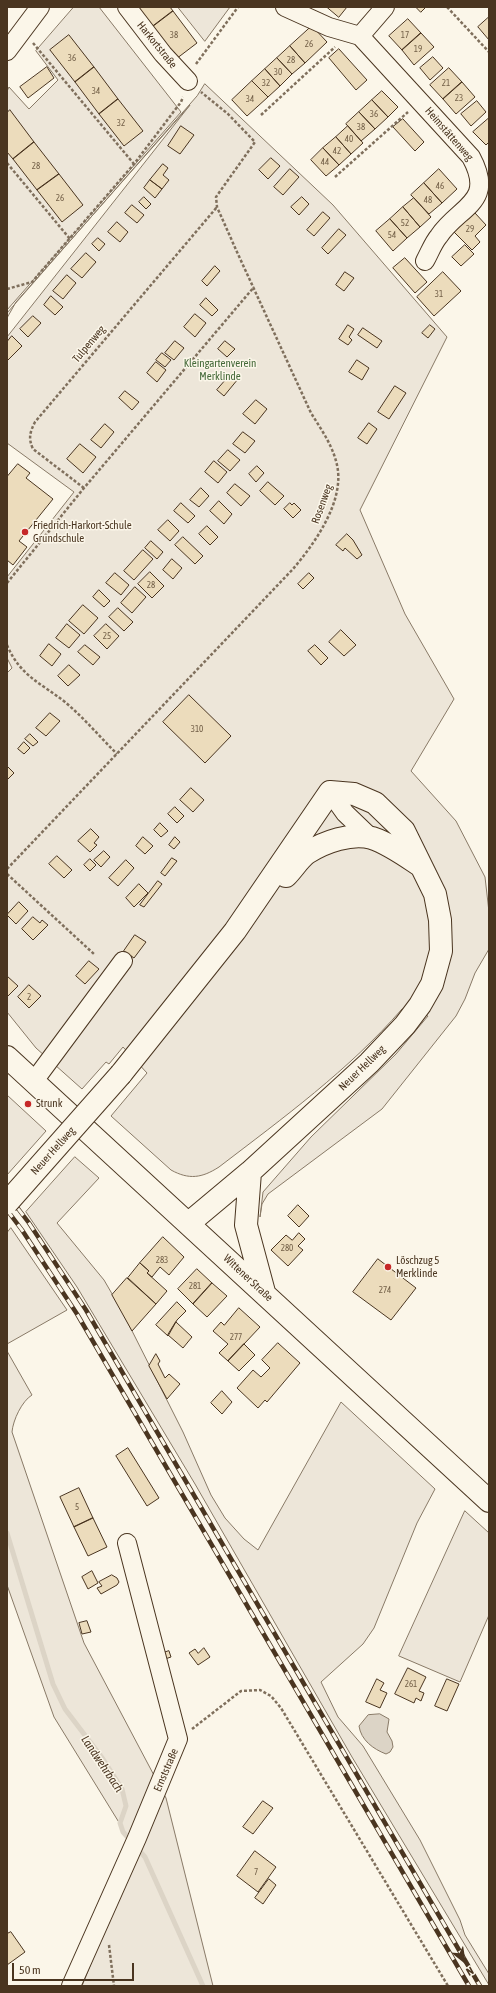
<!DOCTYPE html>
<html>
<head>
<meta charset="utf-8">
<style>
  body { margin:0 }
  #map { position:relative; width:496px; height:1993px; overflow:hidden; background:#fbf6e9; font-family:"Asap Condensed",sans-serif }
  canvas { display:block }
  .frame { position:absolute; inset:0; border:8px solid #4a3520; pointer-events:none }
  .north { position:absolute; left:444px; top:1941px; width:40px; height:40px; -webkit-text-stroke:3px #fbf6e9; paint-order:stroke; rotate:150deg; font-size:11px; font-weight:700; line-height:16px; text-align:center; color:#4a3520 }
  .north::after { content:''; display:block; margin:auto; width:14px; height:18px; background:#4a3520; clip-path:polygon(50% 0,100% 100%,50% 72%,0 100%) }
  .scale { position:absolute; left:12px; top:1963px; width:122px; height:18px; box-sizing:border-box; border:2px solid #4a3520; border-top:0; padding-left:5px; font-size:12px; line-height:14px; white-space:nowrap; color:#4a3520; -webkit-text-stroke:3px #fbf6e9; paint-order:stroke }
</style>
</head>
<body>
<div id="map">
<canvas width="496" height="1993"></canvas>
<div class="frame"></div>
<div class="north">N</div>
<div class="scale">50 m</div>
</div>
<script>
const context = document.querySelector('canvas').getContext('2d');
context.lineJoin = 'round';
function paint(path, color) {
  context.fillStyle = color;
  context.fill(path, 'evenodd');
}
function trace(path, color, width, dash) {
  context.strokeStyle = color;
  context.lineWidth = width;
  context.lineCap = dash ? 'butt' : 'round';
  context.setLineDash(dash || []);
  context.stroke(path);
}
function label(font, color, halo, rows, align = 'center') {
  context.font = font + ' "Asap Condensed",sans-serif';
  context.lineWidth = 3;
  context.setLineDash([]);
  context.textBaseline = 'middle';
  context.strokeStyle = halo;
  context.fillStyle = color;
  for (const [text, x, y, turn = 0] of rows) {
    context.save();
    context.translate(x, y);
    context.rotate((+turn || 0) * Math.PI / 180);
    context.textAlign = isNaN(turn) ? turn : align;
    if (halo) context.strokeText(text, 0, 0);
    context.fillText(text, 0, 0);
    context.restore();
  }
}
const green = new Path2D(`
  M74,7H99L181,112L7,310V91L9,87L29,109L58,80L36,51Z
  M178,7H230L205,41Z
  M205,84L333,205L447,337L360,510L405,614L454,699L411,771L456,821L485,877L489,912V949L475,973L465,999L456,1016L382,1109L268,1194L262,1204L260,1217L263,1192L311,1137L396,1054L428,1016L402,1009C349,1070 283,1118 219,1167C202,1178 189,1180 171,1170L111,1116L147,1073L123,1047L109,1064L106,1062L82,1089L36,1048L7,1012V673L12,668L7,658V577L74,492L7,443V337L190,105L16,302L7,318V313L197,96Z
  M7,1095L46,1131L7,1175Z
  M75,1157L99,1178L57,1223L104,1280L122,1311L183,1432L211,1495L225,1518L244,1539L258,1550L341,1402L435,1489L417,1523L374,1628L363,1644L321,1682L338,1717L363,1746L420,1840L460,1920L465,1935L489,1974V1985L352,1757L195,1484L77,1287L26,1212Z
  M11,1228L67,1310L7,1344V1233Z
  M7,1351L32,1395C22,1401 13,1420 12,1432L84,1643L166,1798L213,1986H82L136,1850L54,1717L7,1585Z
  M465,1511L489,1533V1615L460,1682L399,1656Z`);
const water = new Path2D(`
  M380,1714L389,1719L387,1732L392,1741L393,1747L390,1752L386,1754C373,1749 361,1740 359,1726L368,1715Z`);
const stream = new Path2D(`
  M7,1533L53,1684L65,1709L103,1759L122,1789L126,1806L120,1823L123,1832L131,1841
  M136,1847L145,1857L203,1986`);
const building = new Path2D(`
  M137,7H170L173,11L152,27Z
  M327,7H347L339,17Z
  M416,7H426L421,12Z
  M173,11L197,43L176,59L152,27Z
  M489,17V40L478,27Z
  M408,19L421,33L402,50L389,36Z
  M312,26L327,42L305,63L290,46Z
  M421,33L434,47L414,65L402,50Z
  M69,35L94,67L75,82L50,50Z
  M290,46L305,63L292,74L277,58Z
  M339,49L367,80L356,90L329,58Z
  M433,57L443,68L430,80L420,68Z
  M277,58L292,74L280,86L265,69Z
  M47,67L54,78L28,98L20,87Z
  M94,67L118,99L99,114L75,82Z
  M449,68L462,82L443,99L430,85Z
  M265,69L280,86L268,97L252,81Z
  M252,81L268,97L247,116L232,100Z
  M462,82L475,97L456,114L443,99Z
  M382,91L398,107L388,117L372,100Z
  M118,99L143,131L124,146L99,114Z
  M372,100L388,117L375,129L359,112Z
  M477,101L486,112L471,126L461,114Z
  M10,110L34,142L13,159L7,152V113Z
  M359,112L375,129L361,141L346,124Z
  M489,118V142L486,145L473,132Z
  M403,119L424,142L415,151L393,127Z
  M181,126L194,135L180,154L168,146Z
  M348,126L363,143L351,154L336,137Z
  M336,137L351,154L339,165L323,148Z
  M34,142L59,174L37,190L13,159Z
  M323,148L339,165L326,176L311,160Z
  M271,158L280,166L268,179L259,170Z
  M163,164L168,168L163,175L169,180L162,189L150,180Z
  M290,169L299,177L283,195L274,187Z
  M439,169L457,189L442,203L424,183Z
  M59,174L83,205L62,222L37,190Z
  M150,180L162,189L155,198L144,188Z
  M424,183L442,203L429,214L411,195Z
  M144,197L151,204L146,209L139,202Z
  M302,197L309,204L299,215L291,207Z
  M414,198L431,217L420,227L403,207Z
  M132,205L144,215L137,223L125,213Z
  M403,207L420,227L407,238L390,219Z
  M323,212L330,218L314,236L307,230Z
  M475,213L486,225L475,236L480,242L472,250L454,232Z
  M390,219L407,238L393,251L376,231Z
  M117,222L128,232L120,242L108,232Z
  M339,229L346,235L328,254L322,248Z
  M98,238L105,244L99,251L92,244Z
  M465,245L474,254L461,266L452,257Z
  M86,253L96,262L82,278L71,269Z
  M405,258L427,282L415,293L393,268Z
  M215,266L220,271L207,286L202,281Z
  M345,272L354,278L344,291L336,285Z
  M443,272L461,291L434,316L417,297Z
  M67,275L76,283L63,299L53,291Z
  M51,296L63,307L55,315L44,305Z
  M206,298L218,310L212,316L200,305Z
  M195,314L206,323L195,337L184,327Z
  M33,316L41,323L28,337L20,329Z
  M348,325L354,329L349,337L352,340L348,345L339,339Z
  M430,325L435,329L428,338L422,333Z
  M363,328L382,341L377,348L358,335Z
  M12,336L22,346L7,361V342Z
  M175,341L184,348L174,360L165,353Z
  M225,341L235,349L227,357L218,349Z
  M162,353L171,360L165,367L156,360Z
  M357,360L369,368L362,380L349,372Z
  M156,362L166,370L157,382L147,373Z
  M231,374L238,379L224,396L217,390Z
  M395,386L406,393L389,419L378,412Z
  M125,391L139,402L132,410L119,398Z
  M256,400L267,409L255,424L243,414Z
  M369,423L377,429L367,444L358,438Z
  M105,424L114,432L101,448L91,440Z
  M243,432L255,441L245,453L233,444Z
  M80,444L96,457L83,473L67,459Z
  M228,450L240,460L230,471L218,461Z
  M214,461L227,472L218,483L205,472Z
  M18,464L30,473L26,478L53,499L19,541L27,547L13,565L7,560V477Z
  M257,466L264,473L256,482L249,474Z
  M268,482L284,496L275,505L260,491Z
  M235,484L250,496L241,506L227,493Z
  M201,488L209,496L199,507L190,500Z
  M219,501L232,514L224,524L210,511Z
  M181,503L195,516L188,523L174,511Z
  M290,503L292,505L294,503L301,510L293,518L284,509Z
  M168,520L179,531L170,541L158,530Z
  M207,526L218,537L210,545L199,534Z
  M347,534L353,540L362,555L357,559L345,548L343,551L336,545Z
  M183,537L203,556L195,564L175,545Z
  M151,541L163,552L157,559L145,548Z
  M143,550L153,559L134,580L124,571Z
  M172,559L182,568L173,579L163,570Z
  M150,572L164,586L152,598L138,584Z
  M115,573L129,585L121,595L106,583Z
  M309,573L314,578L303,589L298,584Z
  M135,587L146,597L132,613L121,603Z
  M99,590L110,601L104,607L93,597Z
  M83,605L98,618L84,634L69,621Z
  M118,608L133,622L124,631L109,617Z
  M67,624L80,635L69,648L56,638Z
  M106,624L119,636L107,649L94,636Z
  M341,630L356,645L344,656L329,642Z
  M49,644L61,654L52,666L40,656Z
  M85,645L100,657L93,665L78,652Z
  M315,645L328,658L321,665L308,651Z
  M69,665L80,675L68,686L58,676Z
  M189,695L231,736L205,763L163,722Z
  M50,713L60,721L46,736L36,728Z
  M30,734L38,742L33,746L25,739Z
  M24,742L30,748L24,754L18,749Z
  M7,766L14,773L7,780Z
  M191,788L204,800L193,812L180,800Z
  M175,807L184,816L177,823L168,814Z
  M160,823L168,831L161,837L154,830Z
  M91,829L99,837L94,843L97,845L90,852L78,841Z
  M143,837L153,846L145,854L136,846Z
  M175,837L180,842L174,849L169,845Z
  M104,851L110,857L101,867L94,860Z
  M57,856L72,870L64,878L49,864Z
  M172,858L177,861L165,876L161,873Z
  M90,859L96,865L90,871L84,865Z
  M126,860L134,868L118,886L109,878Z
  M158,881L162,884L144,907L140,905Z
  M139,884L148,893L134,907L126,898Z
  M19,902L28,911L16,924L7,915Z
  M33,917L40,923L42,920L48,925L33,940L22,929Z
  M135,935L146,942L134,958L124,951Z
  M89,961L99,969L85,984L76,976Z
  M7,976L18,986L8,996H7Z
  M29,985L41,996L29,1008L18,997Z
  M298,1205L309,1216L299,1227L288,1216Z
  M299,1233L305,1239L298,1246L303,1250L288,1266L271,1250L286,1235L292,1240Z
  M163,1237L184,1257L169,1275L160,1267L152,1277L147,1273L149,1271L140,1263Z
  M378,1259L416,1288L391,1320L353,1292Z
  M140,1263L149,1271L147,1273L167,1291L156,1304L128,1278Z
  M197,1269L212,1283L193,1304L178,1289Z
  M127,1278L156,1304L132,1331L112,1295Z
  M212,1283L227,1296L207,1317L193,1304Z
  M177,1302L186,1311L177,1320L168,1336L156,1325Z
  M239,1308L260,1327L228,1361L219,1353L228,1344L213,1331L221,1322L224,1325Z
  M176,1322L192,1337L183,1348L168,1335Z
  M278,1343L300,1363L267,1402L265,1400L258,1408L237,1388L253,1370L261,1377L270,1368L262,1360Z
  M244,1344L255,1355L239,1371L228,1361Z
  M156,1354L160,1361L158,1364L165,1378L169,1374L180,1384L167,1399L149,1366Z
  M222,1391L232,1402L222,1414L211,1403Z
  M128,1448L159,1498L147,1506L116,1456Z
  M79,1488L93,1518L74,1527L60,1497Z
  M93,1518L107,1547L88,1556L74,1527Z
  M92,1571L98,1583L88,1589L82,1577Z
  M112,1575L117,1578L119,1582L117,1585L101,1594L97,1588L102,1586L99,1582Z
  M87,1621L91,1632L82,1634L79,1623Z
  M204,1648L210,1657L198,1665L189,1653L195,1649L198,1653Z
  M169,1651L171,1657L165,1659L163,1653Z
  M408,1668L426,1677L419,1691L424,1693L421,1701L416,1698L414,1703L395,1694Z
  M377,1679L384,1683L380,1690L387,1693L380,1708L366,1702Z
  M447,1679L459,1684L447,1711L435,1706Z
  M263,1801L273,1808L253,1834L243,1827Z
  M255,1851L276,1867L258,1892L237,1876Z
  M269,1879L276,1885L263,1904L255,1898Z
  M11,1932L25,1952L7,1965V1934Z`);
const path = new Path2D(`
  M447,7L489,52
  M33,43L134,164
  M196,64L238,7
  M261,115L335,47
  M7,163L70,239
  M335,177L408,112
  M7,289L32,282L134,164L181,102L183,97
  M84,488L33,449C28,438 30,432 35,422L217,207
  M7,583L84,488L254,287
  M7,645C20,676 41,683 65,702C84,718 100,737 117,754
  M7,869L293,569C315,543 345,501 337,465C333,446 321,429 311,413L237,252L217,207L216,197L255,142L228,114L201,92
  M7,874L94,954
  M192,1729L241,1691L260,1690L271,1696L281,1708L448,1986
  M109,1945L114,1986`);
const minor = new Path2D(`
  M127,7L163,54L188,81
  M285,7L329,27L360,36
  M385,7L360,36L471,157C496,203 459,206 439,236C433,243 430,252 425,261
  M7,51L40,7
  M330,792L345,813L371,838
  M34,1081L123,961
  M71,1986L137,1838L178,1739L127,1543`);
const major = new Path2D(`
  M286,876C293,869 299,859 307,853C324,842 352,832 372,838C390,844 406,856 421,866
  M7,1057L489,1501
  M121,1074L235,931L330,792L354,794L375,803L404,831L435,894L440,920L441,951L432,984L420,1005L405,1025L369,1063L250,1172L189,1223
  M250,1172L246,1225L264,1292`);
const rail = new Path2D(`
  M7,1194L29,1223L86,1310L480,1986
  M7,1210L22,1230L77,1314L469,1986`);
const majorBridge = new Path2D(`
  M7,1203L121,1074`);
const markers = [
  [25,532,4,"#c62828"],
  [28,1104,4,"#c62828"],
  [388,1267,4,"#c62828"]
];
const numberNames = [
  ["38",174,35],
  ["17",405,35],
  ["26",309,44],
  ["19",418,49],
  ["36",72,58],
  ["28",291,60],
  ["30",278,72],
  ["32",266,83],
  ["21",446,83],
  ["34",96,91],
  ["23",459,98],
  ["34",250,99],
  ["36",374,114],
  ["32",121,123],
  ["38",361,127],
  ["40",349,139],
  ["42",337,151],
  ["44",325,162],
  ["28",36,166],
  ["46",440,186],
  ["26",60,198],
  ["48",428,200],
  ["52",405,223],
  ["29",470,229],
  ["54",392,235],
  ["31",439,294],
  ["28",151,585],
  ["25",107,636],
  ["310",197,729],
  ["2",29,997],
  ["280",287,1248],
  ["283",162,1260],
  ["281",195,1286],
  ["274",385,1290],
  ["277",236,1337],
  ["5",77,1507],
  ["261",411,1684],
  ["7",256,1872]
];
const streetNames = [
  ["Harkortstraße",157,45,51],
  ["Heimstättenweg",449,134,49],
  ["Tulpenweg",89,344,-50],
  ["Rosenweg",322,504,-70],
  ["Neuer Hellweg",362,1068,-44],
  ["Neuer Hellweg",53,1151,-48],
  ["Wittener Straße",248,1278,43],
  ["Ernststraße",166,1770,-67]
];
const parkNames = [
  ["Kleingartenverein",220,364],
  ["Merklinde",220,377]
];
const poiNames = [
  ["Friedrich-Harkort-Schule",33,526],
  ["Grundschule",33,539],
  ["Strunk",36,1104],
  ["Löschzug 5",396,1261],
  ["Merklinde",396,1274]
];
const waterNames = [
  ["Landwehrbach",102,1764,56]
];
paint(green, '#ede6d9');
trace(green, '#887966', 1);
paint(water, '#dcd4c6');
trace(water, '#887966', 1);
trace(stream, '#dcd4c6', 5);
paint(building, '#ecdcbc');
trace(building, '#4a3520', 1);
trace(minor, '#4a3520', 20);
trace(major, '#4a3520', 24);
trace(path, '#7f6f5c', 2.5, [3, 2]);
trace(minor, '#fbf6e9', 18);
trace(major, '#fbf6e9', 22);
trace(rail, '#4a3520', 4.5);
trace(rail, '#fbf6e9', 3, [9]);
trace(majorBridge, '#4a3520', 24, []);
trace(majorBridge, '#fbf6e9', 22);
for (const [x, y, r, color] of markers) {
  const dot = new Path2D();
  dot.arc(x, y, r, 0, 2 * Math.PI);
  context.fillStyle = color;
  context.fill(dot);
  trace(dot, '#fbf6e9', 1.5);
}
label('9px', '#725f47', null, numberNames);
label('11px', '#4a3520', '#fbf6e9', streetNames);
label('11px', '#436837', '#fbf6e9', parkNames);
label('11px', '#4a3520', '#fbf6e9', poiNames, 'left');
label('italic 12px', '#4a3520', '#fbf6e9', waterNames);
</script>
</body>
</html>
